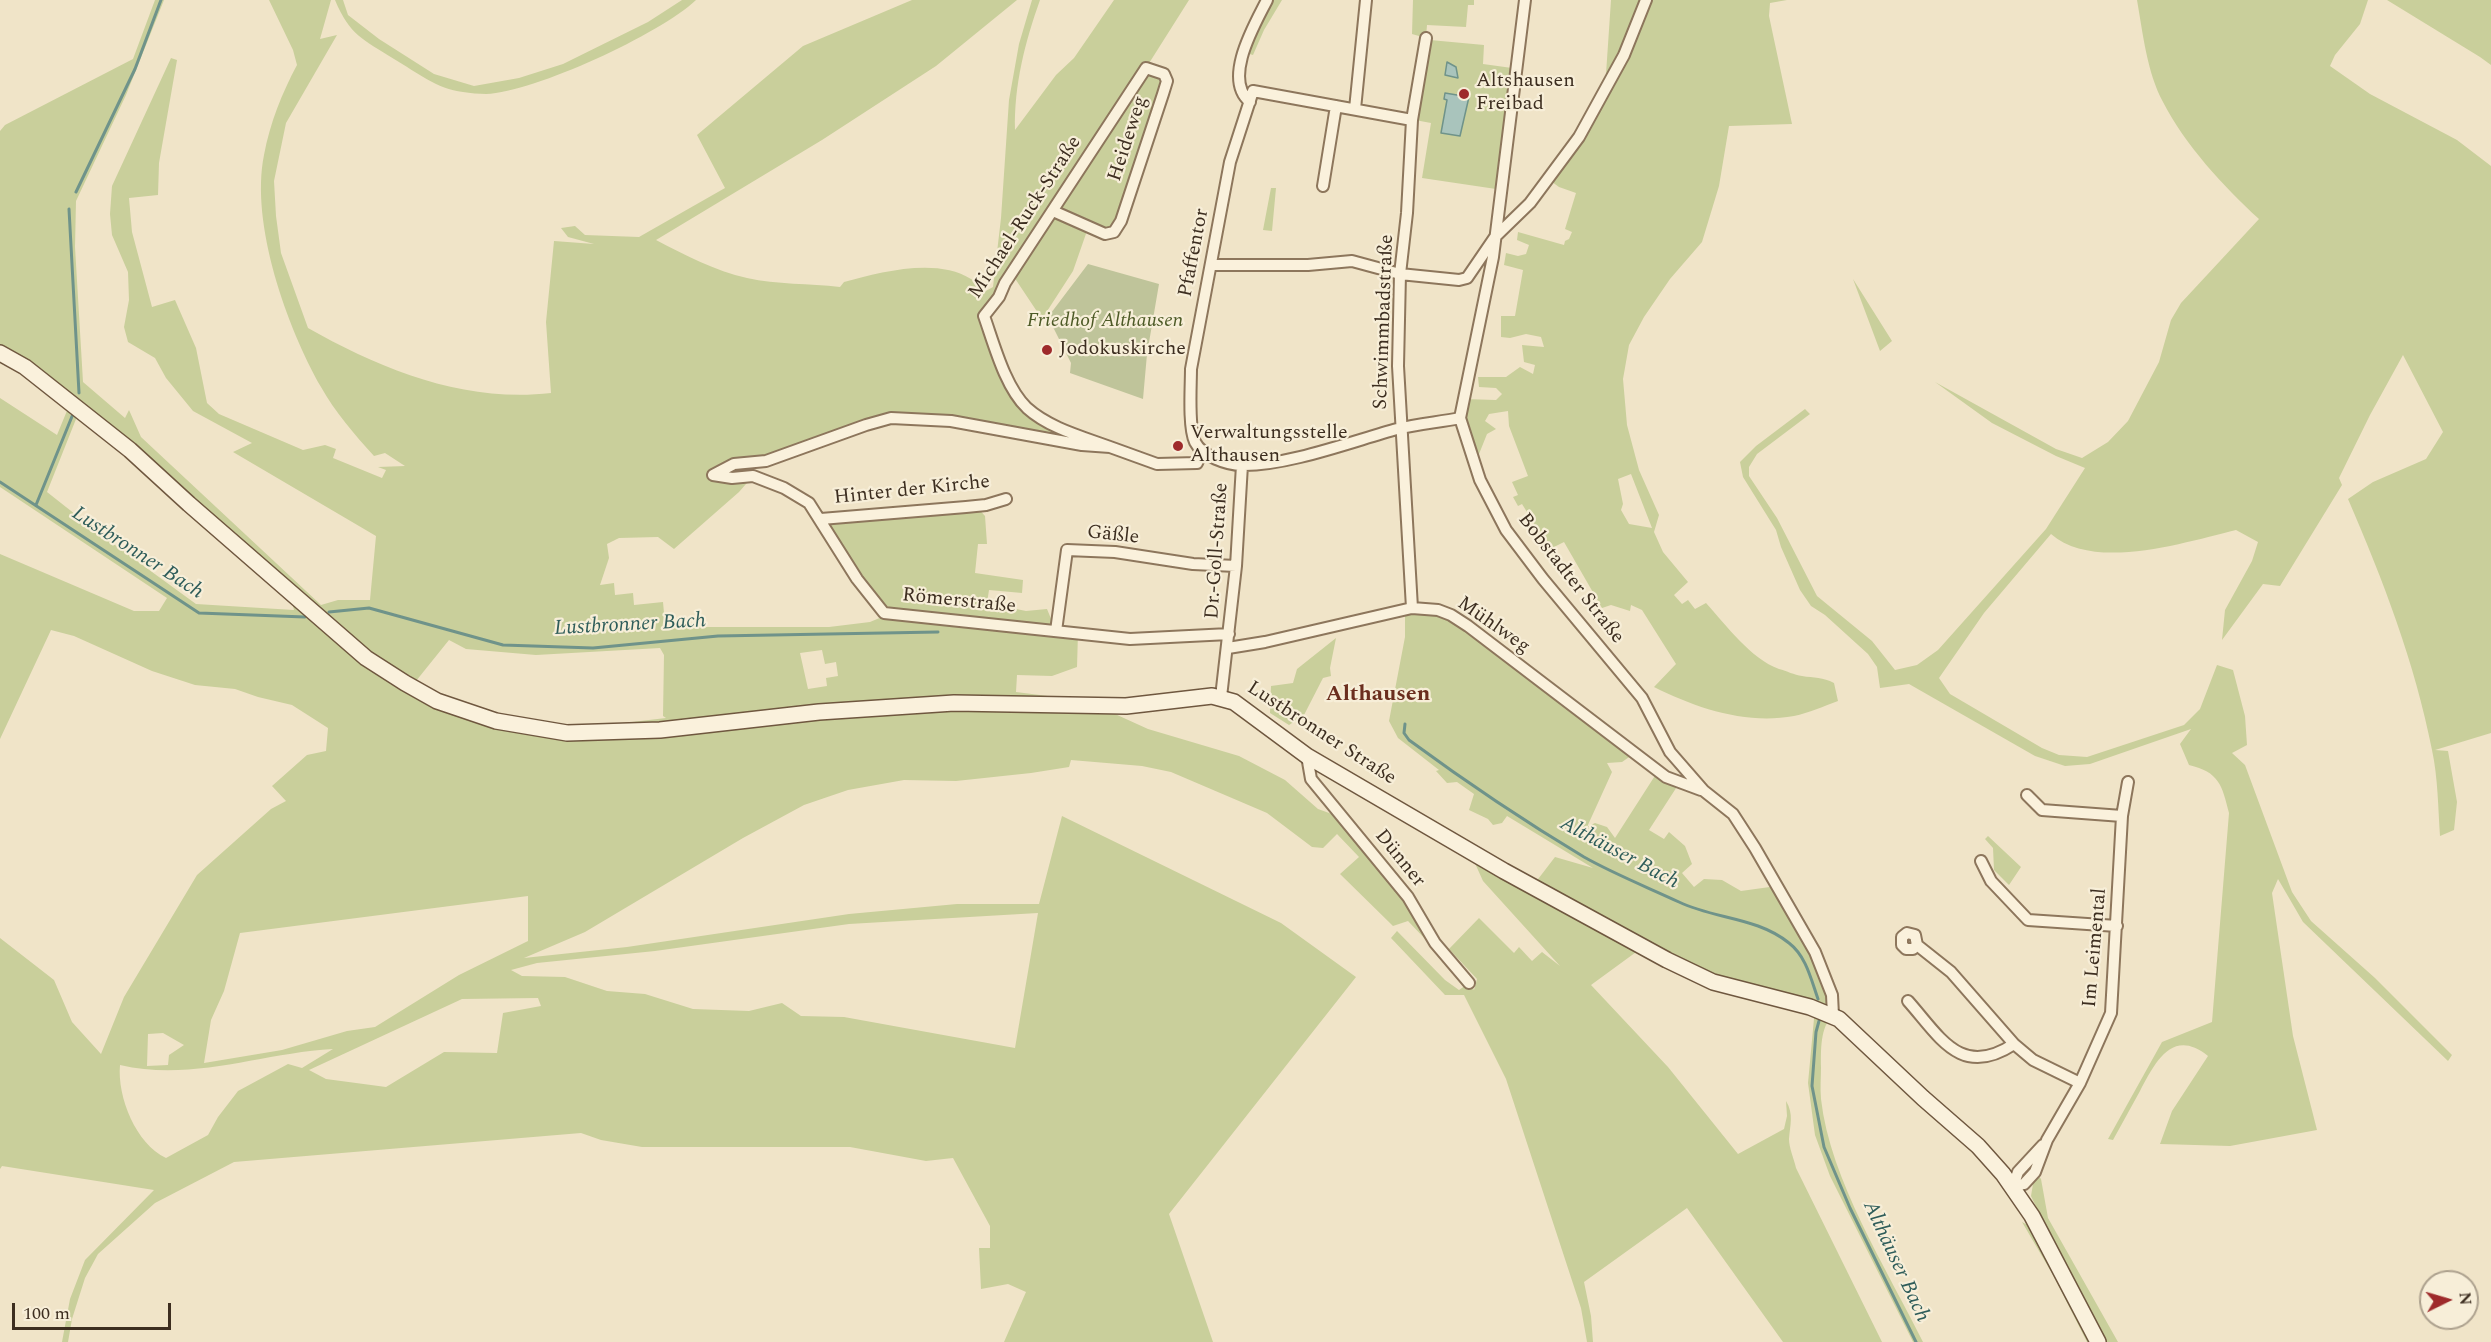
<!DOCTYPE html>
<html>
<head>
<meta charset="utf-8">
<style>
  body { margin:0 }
  #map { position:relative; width:2491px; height:1342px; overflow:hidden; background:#f0e4c8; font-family:Spectral,serif }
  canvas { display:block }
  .north { position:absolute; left:2419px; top:1270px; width:60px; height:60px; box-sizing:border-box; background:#f7eed8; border:2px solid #ada18e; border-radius:50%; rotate:85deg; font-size:16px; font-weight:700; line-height:24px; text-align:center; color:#3d2e20 }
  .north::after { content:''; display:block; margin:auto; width:21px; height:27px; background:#9e2a2b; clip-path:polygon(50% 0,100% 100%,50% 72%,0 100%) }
  .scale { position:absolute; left:12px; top:1303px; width:159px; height:27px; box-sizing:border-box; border:3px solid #3d2e20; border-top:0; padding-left:8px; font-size:18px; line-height:21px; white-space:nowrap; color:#3d2e20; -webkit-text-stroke:4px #f7eed8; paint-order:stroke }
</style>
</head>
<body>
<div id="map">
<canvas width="2491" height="1342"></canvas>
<div class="north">N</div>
<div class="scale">100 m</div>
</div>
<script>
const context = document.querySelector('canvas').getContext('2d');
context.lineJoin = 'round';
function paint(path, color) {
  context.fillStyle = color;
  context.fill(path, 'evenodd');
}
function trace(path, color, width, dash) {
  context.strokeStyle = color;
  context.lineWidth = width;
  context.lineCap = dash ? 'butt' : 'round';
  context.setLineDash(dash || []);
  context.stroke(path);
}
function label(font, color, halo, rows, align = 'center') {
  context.font = font + ' Spectral,serif';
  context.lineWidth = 4.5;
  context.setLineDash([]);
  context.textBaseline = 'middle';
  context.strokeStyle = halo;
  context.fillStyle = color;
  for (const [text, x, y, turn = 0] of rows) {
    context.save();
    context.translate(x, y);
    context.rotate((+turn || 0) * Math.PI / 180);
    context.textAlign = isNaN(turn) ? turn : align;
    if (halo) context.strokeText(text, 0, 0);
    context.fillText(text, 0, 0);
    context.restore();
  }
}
const green = new Path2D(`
  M155,0H164L126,95L76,201L75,247L83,382L125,418L129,410L141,437L321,605L338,600H370L376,536L233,452L252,443L193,411L166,378L155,358L128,342L124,327L129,300L128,272L112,235L110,214L112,186L171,58L177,60L159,163L158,195L129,198L132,232L152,307L175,300L196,348L207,403L219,414L303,450L325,445L336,449L333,458L382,478L386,470L378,467L405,466L385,453L374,456C355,435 335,412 321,387C287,327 250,224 264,155C270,123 282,93 297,65L293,50L269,0H331L320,39L337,35L286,123L274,181L276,216L281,253L308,328C382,370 465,403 551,393L546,322L554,241L594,244L568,237L561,228L575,226L585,235L639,237L725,188L697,135L803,46L912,0H1017L936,66L822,140L656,240C685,255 715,271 747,278C777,285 809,283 840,287L844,282C880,272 937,257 971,279C976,282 980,288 984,292L993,287L1001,218L1009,100L1019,44L1032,0H1040C1025,42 1014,85 1015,130L1056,75L1074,58L1114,0H1189L1146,68L1164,74L1114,232L1053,211L984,316L1004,373L1027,407L1056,426L1064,442L951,421L891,418L714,474L753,476L739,492L674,549L658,537L619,538L607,544L609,558L600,585L614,583L615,595L633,593L634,605L663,602L665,624L670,627H829L870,622L889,614L884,613L821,519L976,506L985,516L987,544H978L975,573L1023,580L1022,593L989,590L987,603L1026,611L1047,609L1056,631L1078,633L1077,667L1052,676L1017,675L1016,692L1126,706L1115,714L1148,729L1239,756L1285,780L1318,809L1343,818L1408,897L1435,943L1427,941L1408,921L1393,926L1340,874L1359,857L1337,834L1323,848L1312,847L1267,813L1171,772L1142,766L1071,760L1069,767L1031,773L956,781L904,780L848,790L804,805L743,838L585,932L524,958L627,947L849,914L957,904H1039L1062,816L1281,923L1356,977L1169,1214L1213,1342H1004L1026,1292L1008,1284L981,1289L979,1248H990V1226L953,1158L926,1161L850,1147H642L601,1140L581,1133L234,1162L155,1203L98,1254L85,1278L72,1319L68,1342H62L70,1299L85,1260L154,1190L2,1166L0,1169V938L54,980L72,1022L101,1054L124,997L197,875L271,809L286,801L272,786L307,755L326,751L328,728L292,705L258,697L235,689L195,685L152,671L74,636L51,630L0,739V554L134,611H159L167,598L0,487V398L57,435L71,401L0,353V131L5,125L133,59ZM80,409L289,591L294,610L196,604L104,537L47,492ZM449,640L466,649L536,655L660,648L664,655L663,716L666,718L589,727L536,724L497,714L442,695L416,681ZM822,650L825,664L836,662L838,676L826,678L827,686L808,689L800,653ZM528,896V941L459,975L375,1027L347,1031L282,1050L204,1063L211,1020L224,991L240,933ZM1038,913L1015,1048L844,1017L801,1016L782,1003L749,1011L693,1009L645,994L607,991L565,977L522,976L511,970L537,963L655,951L849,924ZM538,998L541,1006L503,1013L497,1053L444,1052L386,1087L326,1079L309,1070L462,999ZM163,1033L184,1045L169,1055L168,1065L147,1066L148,1034ZM333,1049L302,1068L288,1064L238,1091L218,1117L208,1135L166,1158C136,1144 117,1097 120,1065C192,1082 261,1053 333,1049Z
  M335,0H343L348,15L379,39L434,74L474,86L519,78L563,64L648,22L682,0H696C660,34 535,92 486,94C479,94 470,93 463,92C437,89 416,72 394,59C363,39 350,36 335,0Z
  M1267,0H1282L1264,30L1253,55L1242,52Z
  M1413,0H1474V5H1468L1466,27L1427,25L1426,38L1412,34Z
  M1611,0H1787L1770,3L1769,16L1792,124L1729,126L1719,186L1702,242L1670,279L1644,317L1629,345L1623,379L1627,425L1639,470L1659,515L1654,532L1663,552L1688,582L1674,595L1682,604L1688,600L1695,609L1706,603C1726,625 1751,659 1779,669C1787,671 1794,675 1802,676C1814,678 1823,677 1834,683L1838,701C1824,706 1809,713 1794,716C1746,725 1696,708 1654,687L1676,664L1642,610L1631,605L1630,611L1611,605L1602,608L1564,542L1550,549L1522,504L1518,506L1513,497L1518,495L1512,482L1528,476L1509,426L1508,411L1489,414L1485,421L1496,429L1487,434L1479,454L1473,457L1460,418L1464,399L1496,400L1502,394L1496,388L1479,387L1478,377H1506L1520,367L1533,374L1535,365L1524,362L1522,345L1544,347L1541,337L1526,334L1510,338L1501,337V316H1515L1523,270L1504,265L1506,253L1518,256L1526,254L1529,245L1517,240L1518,232L1564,245L1565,241L1569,239L1572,232L1565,229L1576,193L1559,187L1548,179L1605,89ZM1631,474L1652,528L1629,524L1621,510L1623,504L1618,479Z
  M2137,0H2368L2360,24L2335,55L2330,66L2370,94L2457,140L2491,166V733L2435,750L2448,751L2457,802L2454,830L2440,836C2438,808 2438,778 2432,750C2415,663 2383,580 2348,499L2373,482L2426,459L2443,432L2403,355L2370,415L2339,478L2342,485L2280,586L2263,584L2222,640L2225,610L2252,561L2258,542L2236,530C2186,542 2094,572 2051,534L1984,613L1939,678L1950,694L2042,748L2059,755L2087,757L2184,725L2200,709L2217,665L2233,670L2245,716L2247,745L2232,753L2245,765L2292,892L2311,921L2375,978L2452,1055L2448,1061L2303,922L2278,879L2272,893L2293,1036L2317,1130L2230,1146L2160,1144L2172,1111L2208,1056C2172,1027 2155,1063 2140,1091C2131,1107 2122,1124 2113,1140L2108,1139L2162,1042L2212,1022L2229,813C2222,785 2219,772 2189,765L2180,744L2191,729L2090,764L2065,766L2035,756L1909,684L1880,688L1877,667L1868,654L1825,615L1811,606L1800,590L1781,547L1776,530L1743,477L1740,462L1756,446L1805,409L1810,414L1757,454L1749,467V476L1777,518L1817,596L1872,641L1895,670L1917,665L1938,650L2046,529L2085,468L2056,456L1992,423L1935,382L2056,449L2082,458L2108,442L2128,421L2159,362L2171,320L2181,303L2259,219C2224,187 2185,145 2163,102C2147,72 2143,34 2137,0Z
  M2387,0H2491V65L2480,57Z
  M1430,40L1484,45L1483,64L1512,68L1496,189L1422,178L1431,123L1415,120Z
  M1271,188H1276L1272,231L1263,230Z
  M1054,214L1088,228L1073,271L1042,319L1014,277Z
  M1853,279L1892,341L1880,351Z
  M1405,609L1438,610L1635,753L1622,762L1607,763L1612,772L1587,827L1595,823L1607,827L1615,838L1658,771L1680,782L1649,830L1664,839L1669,832L1685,846L1692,864L1682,873L1694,887L1704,879L1722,880L1741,891L1777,886L1815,952L1833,1015C1820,1027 1821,1050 1821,1067C1821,1077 1820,1088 1821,1099C1830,1180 1887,1269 1923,1342H1913L1830,1176L1815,1135L1808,1083L1815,1008L1711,983L1643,947L1591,985L1668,1067L1738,1154L1784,1129L1787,1116L1786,1101C1794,1114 1790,1125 1789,1139C1789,1148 1794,1159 1796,1168L1882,1342H1783L1687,1208L1584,1282L1591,1316L1593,1342H1587L1581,1308L1506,1079L1464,995H1445L1391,938L1397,931L1445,980L1459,990L1469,983L1474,990L1477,979L1449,949L1479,918L1514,953L1519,947L1532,961L1542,952L1560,966L1483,881L1469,850L1532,887L1555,857L1593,868L1507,816L1502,823L1493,825L1488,819L1469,810L1474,794L1457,782L1447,783L1436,771L1439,770L1398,738L1389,721L1405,637Z
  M1336,638L1330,668L1331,676L1323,678L1304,715L1289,725L1270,713L1271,686L1293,683L1297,669Z
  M1988,836L2021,867L2009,885L1994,870L1993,848L1985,839Z
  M2035,1172L2041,1179L2048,1218L2118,1342H2087L2053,1275L2022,1222L2031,1227L2041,1217L2031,1196Z`);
const cemetery = new Path2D(`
  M1088,264L1159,284L1147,354L1143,399L1070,373L1071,363L1048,317Z`);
const water = new Path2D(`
  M1447,62L1456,67L1458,78L1445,75Z
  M1445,93L1469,97L1460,136L1441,133L1447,100L1444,99Z`);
const stream = new Path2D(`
  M76,192L135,69L161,0
  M69,209L79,393
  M0,482L199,613L305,617
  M36,505L73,414
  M329,612L369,608L503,645L593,648L718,636L938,632
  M1405,724L1404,733L1409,740C1466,782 1524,821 1584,857C1614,874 1647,887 1679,902C1714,919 1757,917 1789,943C1806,956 1811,979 1818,999
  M1819,1021L1816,1032L1812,1086L1824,1147L1850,1208L1916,1342`);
const street = new Path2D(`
  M1525,0L1493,257L1460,418L1480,480L1506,530L1543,579L1642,698L1670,752L1704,791L1733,814L1755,848L1815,952L1832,995L1833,1015
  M1250,102C1222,79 1255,24 1267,0
  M1355,109L1366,0
  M1412,120L1253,91L1230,162L1191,369C1191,386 1188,427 1195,442C1202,456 1227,465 1242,465C1287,466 1353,441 1397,429C1418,424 1440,422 1460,418
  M1323,186L1336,106
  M1053,211L1105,234L1114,232L1121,221L1163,94L1167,81L1164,74L1146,68L1005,283L999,297L984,316C994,344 1005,387 1027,408C1049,428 1083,437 1110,447
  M1211,265H1308L1352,261L1400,274L1459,280L1467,278L1495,237L1530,203L1579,137L1624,55L1646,0
  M713,475L732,478L753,476L784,488L809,503L857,579L884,613L1130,639L1229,634
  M713,475L734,464L766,461L866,425L891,418L951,421L1082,445L1110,447L1157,464L1197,463L1202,451
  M821,519L966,507L986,505L1006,499
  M1412,608L1398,366L1400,274L1407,213L1412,120L1426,38
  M1056,631L1067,550L1115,552L1193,564L1236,566
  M1228,648L1265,642L1412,608L1438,610L1451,615L1468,626L1666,777L1701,790
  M1221,697L1236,566L1242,465
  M1307,756L1311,779L1408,897L1435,943L1469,983
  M2122,816L2128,782
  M1981,861L1991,881L2028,920L2117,926
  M1917,945L1913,949H1906L1902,945V937L1907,933L1915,935L1917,945L1951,972L2014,1044L2033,1060L2080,1083
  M1908,1001C1940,1037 1961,1079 2014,1044
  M2013,1186L2024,1184L2035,1172L2047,1140L2080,1083L2111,1013L2122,816L2042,810L2027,795
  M2013,1186L2018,1172L2043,1145`);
const secondary = new Path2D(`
  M0,353L25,367L130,450L189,504L366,658L405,683L437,701L496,721L567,733L660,730L819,712L954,703L1126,706L1212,696L1234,702L1307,756L1504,871L1667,960L1713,982L1810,1007L1839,1019L1923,1098L1978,1146L2003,1174L2032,1216L2098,1342`);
const markers = [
  [1464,94,6,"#9e2a2b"],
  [1047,350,6,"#9e2a2b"],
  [1178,446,6,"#9e2a2b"]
];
const poiNames = [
  ["Altshausen",1476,82],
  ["Freibad",1476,105],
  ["Jodokuskirche",1059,350],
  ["Verwaltungsstelle",1190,434],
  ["Althausen",1190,457]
];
const streetNames = [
  ["Heideweg",1129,139,-72],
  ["Michael-Ruck-Straße",1026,218,-57],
  ["Pfaffentor",1195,253,-79],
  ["Schwimmbadstraße",1385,322,-88],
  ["Hinter der Kirche",912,491,-6],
  ["Gäßle",1113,536,6],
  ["Dr.-Goll-Straße",1218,551,-86],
  ["Bobstadter Straße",1570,579,52],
  ["Römerstraße",959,602,6],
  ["Mühlweg",1493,626,35],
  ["Lustbronner Straße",1321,734,33],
  ["Dünner",1399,859,51],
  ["Im Leimental",2096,948,-85]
];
const parkNames = [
  ["Friedhof Althausen",1105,322]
];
const waterNames = [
  ["Lustbronner Bach",137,554,33],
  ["Lustbronner Bach",630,626,-3],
  ["Althäuser Bach",1619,854,28],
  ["Althäuser Bach",1895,1262,65]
];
const quarterNames = [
  ["Althausen",1378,696]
];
paint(green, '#c9cf9b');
paint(cemetery, '#bfc49a');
paint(water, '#a9c4bc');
trace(water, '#6f938a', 1.5);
trace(stream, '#6f938a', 3);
trace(street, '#8d765c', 14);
trace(secondary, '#6f573f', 18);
trace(street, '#faf1dc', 10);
trace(secondary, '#faf1dc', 15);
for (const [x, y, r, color] of markers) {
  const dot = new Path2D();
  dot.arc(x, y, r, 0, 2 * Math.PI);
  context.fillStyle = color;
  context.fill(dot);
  trace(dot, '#f7eed8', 2);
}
label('20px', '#3d2e20', '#f7eed8', poiNames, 'left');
label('20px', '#3d2e20', '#f7eed8', streetNames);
label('italic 20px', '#4d5a26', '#f7eed8', parkNames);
label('italic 21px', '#2f5d5a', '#f7eed8', waterNames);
label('bold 22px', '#6b2e1e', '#f7eed8', quarterNames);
</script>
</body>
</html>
